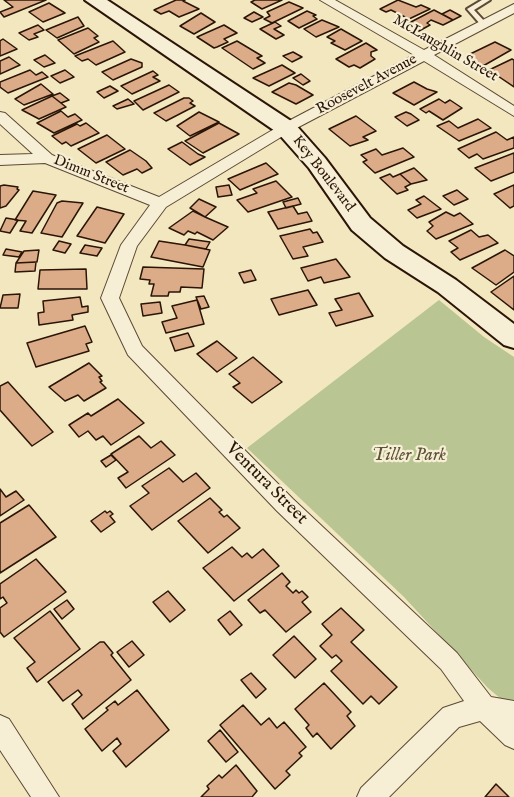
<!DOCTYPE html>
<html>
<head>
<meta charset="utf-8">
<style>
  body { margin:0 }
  canvas { display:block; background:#f2e7bf }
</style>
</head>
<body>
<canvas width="514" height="797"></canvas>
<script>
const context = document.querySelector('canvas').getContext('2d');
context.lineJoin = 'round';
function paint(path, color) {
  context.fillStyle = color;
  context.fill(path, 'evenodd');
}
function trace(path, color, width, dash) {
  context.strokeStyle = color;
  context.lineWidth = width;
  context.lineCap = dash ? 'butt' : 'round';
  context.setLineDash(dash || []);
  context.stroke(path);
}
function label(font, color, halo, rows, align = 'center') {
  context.font = font + ' "IM FELL English",serif';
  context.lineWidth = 4.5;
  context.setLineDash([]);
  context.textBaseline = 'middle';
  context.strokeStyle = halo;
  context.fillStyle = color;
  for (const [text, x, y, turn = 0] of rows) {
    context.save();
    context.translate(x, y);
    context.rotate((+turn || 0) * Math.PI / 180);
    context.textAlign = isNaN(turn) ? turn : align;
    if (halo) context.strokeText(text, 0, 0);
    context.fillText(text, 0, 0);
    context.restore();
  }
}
const green = new Path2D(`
  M439,300L484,337L514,357V710L488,688L404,597L247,448Z`);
const building = new Path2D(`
  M4,0H46L4,17L0,12L13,7Z
  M176,0H185L183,1L199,9L179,17L169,11L161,14L154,10Z
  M255,0H282L262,9L251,2Z
  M398,0L416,7L421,5L430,9L409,19L391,10L386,12L380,9Z
  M289,2L303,8L272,23L264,19L270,16L267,12Z
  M49,3L65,13L43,22L29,12Z
  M434,10L453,20L443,25L431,20L427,23L430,25L419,31L407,24Z
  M450,10L461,16L453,20L442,14Z
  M307,11L316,15L313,16L317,19L299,28L288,21Z
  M254,12L263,17L252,22L244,18Z
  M201,13L215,22L194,34L180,26Z
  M78,17L84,26L57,38L46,30Z
  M322,20L339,27L316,37L304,29Z
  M275,22L281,26L274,29L284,35L276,39L260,29Z
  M38,25L44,30L34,34L38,37L29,40L19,33Z
  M224,25L237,33L224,39L228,42L217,47L214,48L197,37Z
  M88,28L98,36L94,38L99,42L74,54L58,40Z
  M341,29L362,41L345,50L331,43L335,41L327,37Z
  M3,39L17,49L0,56V41Z
  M113,41L125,52L96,65L88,59L82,61L75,56Z
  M237,41L262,56L257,58L265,63L253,69L222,48Z
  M495,42L511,50L483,66L466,56Z
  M366,43L377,50L371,52V56L375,59L360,68L354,65L349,67L336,59Z
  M293,52L302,57L292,62L283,56Z
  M45,55L55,63L44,67L34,60Z
  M9,57L20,65L0,74V61Z
  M131,59L142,63V67L113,80L102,72Z
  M512,59L514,60V87L489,70Z
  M282,65L295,73L269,86L253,78Z
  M30,70L36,75L42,72L48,77L8,93L0,87V82Z
  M65,70L74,77L60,83L51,76Z
  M153,71L158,75L153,77L160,81L132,94L121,86Z
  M301,74L310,81L303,85L293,78Z
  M414,82L427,89L437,92L414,105L393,93Z
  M289,83L296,85L313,95L296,104L272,92Z
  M41,84L53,94L24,105L15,99Z
  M169,85L179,92L143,110L134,101Z
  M110,86L118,91L104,98L97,92Z
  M60,93L69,100L61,103L52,96Z
  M52,96L66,107L39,119L22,110Z
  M184,98H189L193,101L190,103L195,106L166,121L154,113Z
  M128,99L134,104L117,109L113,106Z
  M439,99L445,103L450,100L462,108L443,120L429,111L426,113L420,109Z
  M61,111L68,117L75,114L82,120L54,133L37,123Z
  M199,112L219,122L190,136L177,126Z
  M406,112L411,114L419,120L407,126L395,117Z
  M356,116L376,131L363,137L368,140L350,146L329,129Z
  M478,119L491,128L459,141L437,126L449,121L458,128Z
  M86,123L99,133L71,146L66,142L62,144L52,136L77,124L80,126Z
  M219,123L239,134L203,153L185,141Z
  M496,132L507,140L514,137V148L483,159L477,154L469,158L458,149Z
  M107,135L125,149L96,163L78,149Z
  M182,142L198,154L205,157L190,165L168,149Z
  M403,148L414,157L375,173L363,162L367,160L361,155L376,149L382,155Z
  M130,150L146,161L152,168L142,173L137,169L123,175L106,162Z
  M514,153V172L491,181L475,168Z
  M266,163L278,174L240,190L228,179Z
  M414,168L427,180L411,184L400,174Z
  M390,174L393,177L400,174L411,184L405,187L408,190L397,194L380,178Z
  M276,181L292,197L248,212L237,200L257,193L253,189Z
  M4,185L18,187L17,189L19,190L6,206L0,208V186Z
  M229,185L232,195L218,197L216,187Z
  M514,185V206L510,208L494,194Z
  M457,190L468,199L454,205L443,196Z
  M33,191L56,195L32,233L20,231L26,221L15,220Z
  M424,196L441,209L417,218L408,210L421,204L416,200Z
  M298,198L301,204L286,208L283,202Z
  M199,199L216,207L205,217L190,208Z
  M62,201L83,203L62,237L41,233L57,203Z
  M293,206L298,214L307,212L312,221L278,229L268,212Z
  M97,207L124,214L105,243L77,236Z
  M193,211L205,217L228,227L213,240L197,232L195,234L188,231L184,235L169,228Z
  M446,212L454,216L460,213L473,224L436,239L427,231L433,226L429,222Z
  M6,218L18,220L10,233L0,231Z
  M310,229L313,233L317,232L323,242L303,247L308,256L293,259L280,236Z
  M471,230L479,237L488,235L498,243L460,260L451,252L458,248L449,241Z
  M189,239L210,242L206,249L185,245Z
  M59,241L71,244L65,253L53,250Z
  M159,241L185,245L210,250L203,267L151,257Z
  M85,245L102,248L97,256L80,253Z
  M6,249L22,252L19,257L3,255Z
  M39,250L37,262L16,263L24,251Z
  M505,250L514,256V272L496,285L472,268Z
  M336,259L350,277L324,283L321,277L308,281L301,268Z
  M36,262L35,271L15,272L16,263Z
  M143,267L204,269L202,288L181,287L180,292H169L168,296H151L154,284H149L150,280L140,279Z
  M86,269L87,289H38L40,270Z
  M251,270L256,280L244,283L239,273Z
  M514,276V310L491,292Z
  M308,290L317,305L279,315L271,299Z
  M359,293L373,316L336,326L329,313L342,310L335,299Z
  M20,294L18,308H0L3,295Z
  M204,296L209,307L201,309L196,297Z
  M80,297L82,307L88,306V312L72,315L73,320L39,325L38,313L44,312L43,301Z
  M197,300L204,324L166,333L162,322L177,318L172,306Z
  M160,302L162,313L143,316L141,304Z
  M85,326L92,342L86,344L89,351L36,367L27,343Z
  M188,333L194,346L175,351L170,338Z
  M217,341L237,358L217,372L197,354Z
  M253,357L282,382L252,403L233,387L240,383L229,374Z
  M89,363L102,376L99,377L102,381L100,382L106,388L84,401L78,395L65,401L49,387Z
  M8,382L53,432L32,446L0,410V386Z
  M118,399L144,423L111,445L103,436L96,440L88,431L79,437L69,425L88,413L91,416Z
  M139,436L151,448L161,441L175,455L126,488L118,478L128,472L111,454Z
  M111,455L116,460L106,467L101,461Z
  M169,468L183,482L196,473L210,488L152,530L130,506L149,493L142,486Z
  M0,489L6,497L16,491L24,500L0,516Z
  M210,498L222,510L219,512L224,517L227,515L240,528L208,553L178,521Z
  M29,505L56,537L0,573V523Z
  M105,511L107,513L110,511L113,514L110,516L115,522L101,532L91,521Z
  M232,547L242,557L247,553L252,558L263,549L279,566L234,601L203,568Z
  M36,559L66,592L4,637L0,632V608L7,603L3,597L0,599V584Z
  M282,573L290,582L286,586L293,593L296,590L299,593L302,591L308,597L302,602L311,612L286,632L265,610L260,613L248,600Z
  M168,591L185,610L170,622L153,602Z
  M67,600L74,609L62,619L54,609Z
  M341,608L364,630L351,642L397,687L379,704L371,696L363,704L331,671L342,661L336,655L332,658L320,646L332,635L322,624Z
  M50,611L80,649L37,682L27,668L35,662L14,638Z
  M230,611L242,625L230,635L218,620Z
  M294,636L316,659L295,678L273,655Z
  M132,641L144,655L129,667L117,652Z
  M100,642H104L113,653L111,655L131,680L83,719L72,704L82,695L78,690L63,701L48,682Z
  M251,673L266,689L256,698L241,680Z
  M324,683L351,712L347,716L355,726L331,749L317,733L313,737L306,728L309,725L295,709Z
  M137,690L169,730L126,767L113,751L121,744L117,738L102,751L85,729L108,710L106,708L115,701L118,705Z
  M243,705L261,725L269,718L277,728L284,722L306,747L299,753L302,756L286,771L290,775L275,789L220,725Z
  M220,730L238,752L226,762L208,741Z
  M236,765L257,791L252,797H201L209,789L207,786L219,775L222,778Z
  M496,784L509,797H485Z`);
const lane = new Path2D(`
  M482,0H490L474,10L487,24L483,26L481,25L467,9Z`);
const street = new Path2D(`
  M320,0H335L424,50L514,4V13L434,55L514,106V116L424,61L291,131L166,207L137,246L119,298L142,346L293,499L457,653L491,697L514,701V749L505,745L480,721L459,727L389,797H357L361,788L443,708L464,701L441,669L277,511L128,355L101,298L121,245L150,205L45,163L0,165V155L33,154L0,124V112L5,113L52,155L159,197L281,125L414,55Z
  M0,715L9,719L59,797H31L0,750Z`);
const secondary = new Path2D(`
  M85,0H107L294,123L325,158L370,218L403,246L456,280L514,324V348L504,345L438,292L385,258L352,230L309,168L278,133Z`);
const farStreetnames = [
  ["McLaughlin Street",445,49,30],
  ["Roosevelt Avenue",367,85,-28],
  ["Key Boulevard",323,174,52],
  ["Dimm Street",91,175,22]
];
const parkNames = [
  ["Tiller Park",409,456]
];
const streetNames = [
  ["Ventura Street",266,484,45]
];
paint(green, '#b9c593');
paint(building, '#dcab88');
trace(building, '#2b1507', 1.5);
trace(lane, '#5d4a35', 4);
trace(street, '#5d4a35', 2);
trace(secondary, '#2b1507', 4);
paint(lane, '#f7efd5');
paint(street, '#f7efd5');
paint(secondary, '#f7efd5');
label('15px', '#2b1507', '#f7efd5', farStreetnames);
label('italic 18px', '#5d5338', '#f7efd5', parkNames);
label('18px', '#2b1507', '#f7efd5', streetNames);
</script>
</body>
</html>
